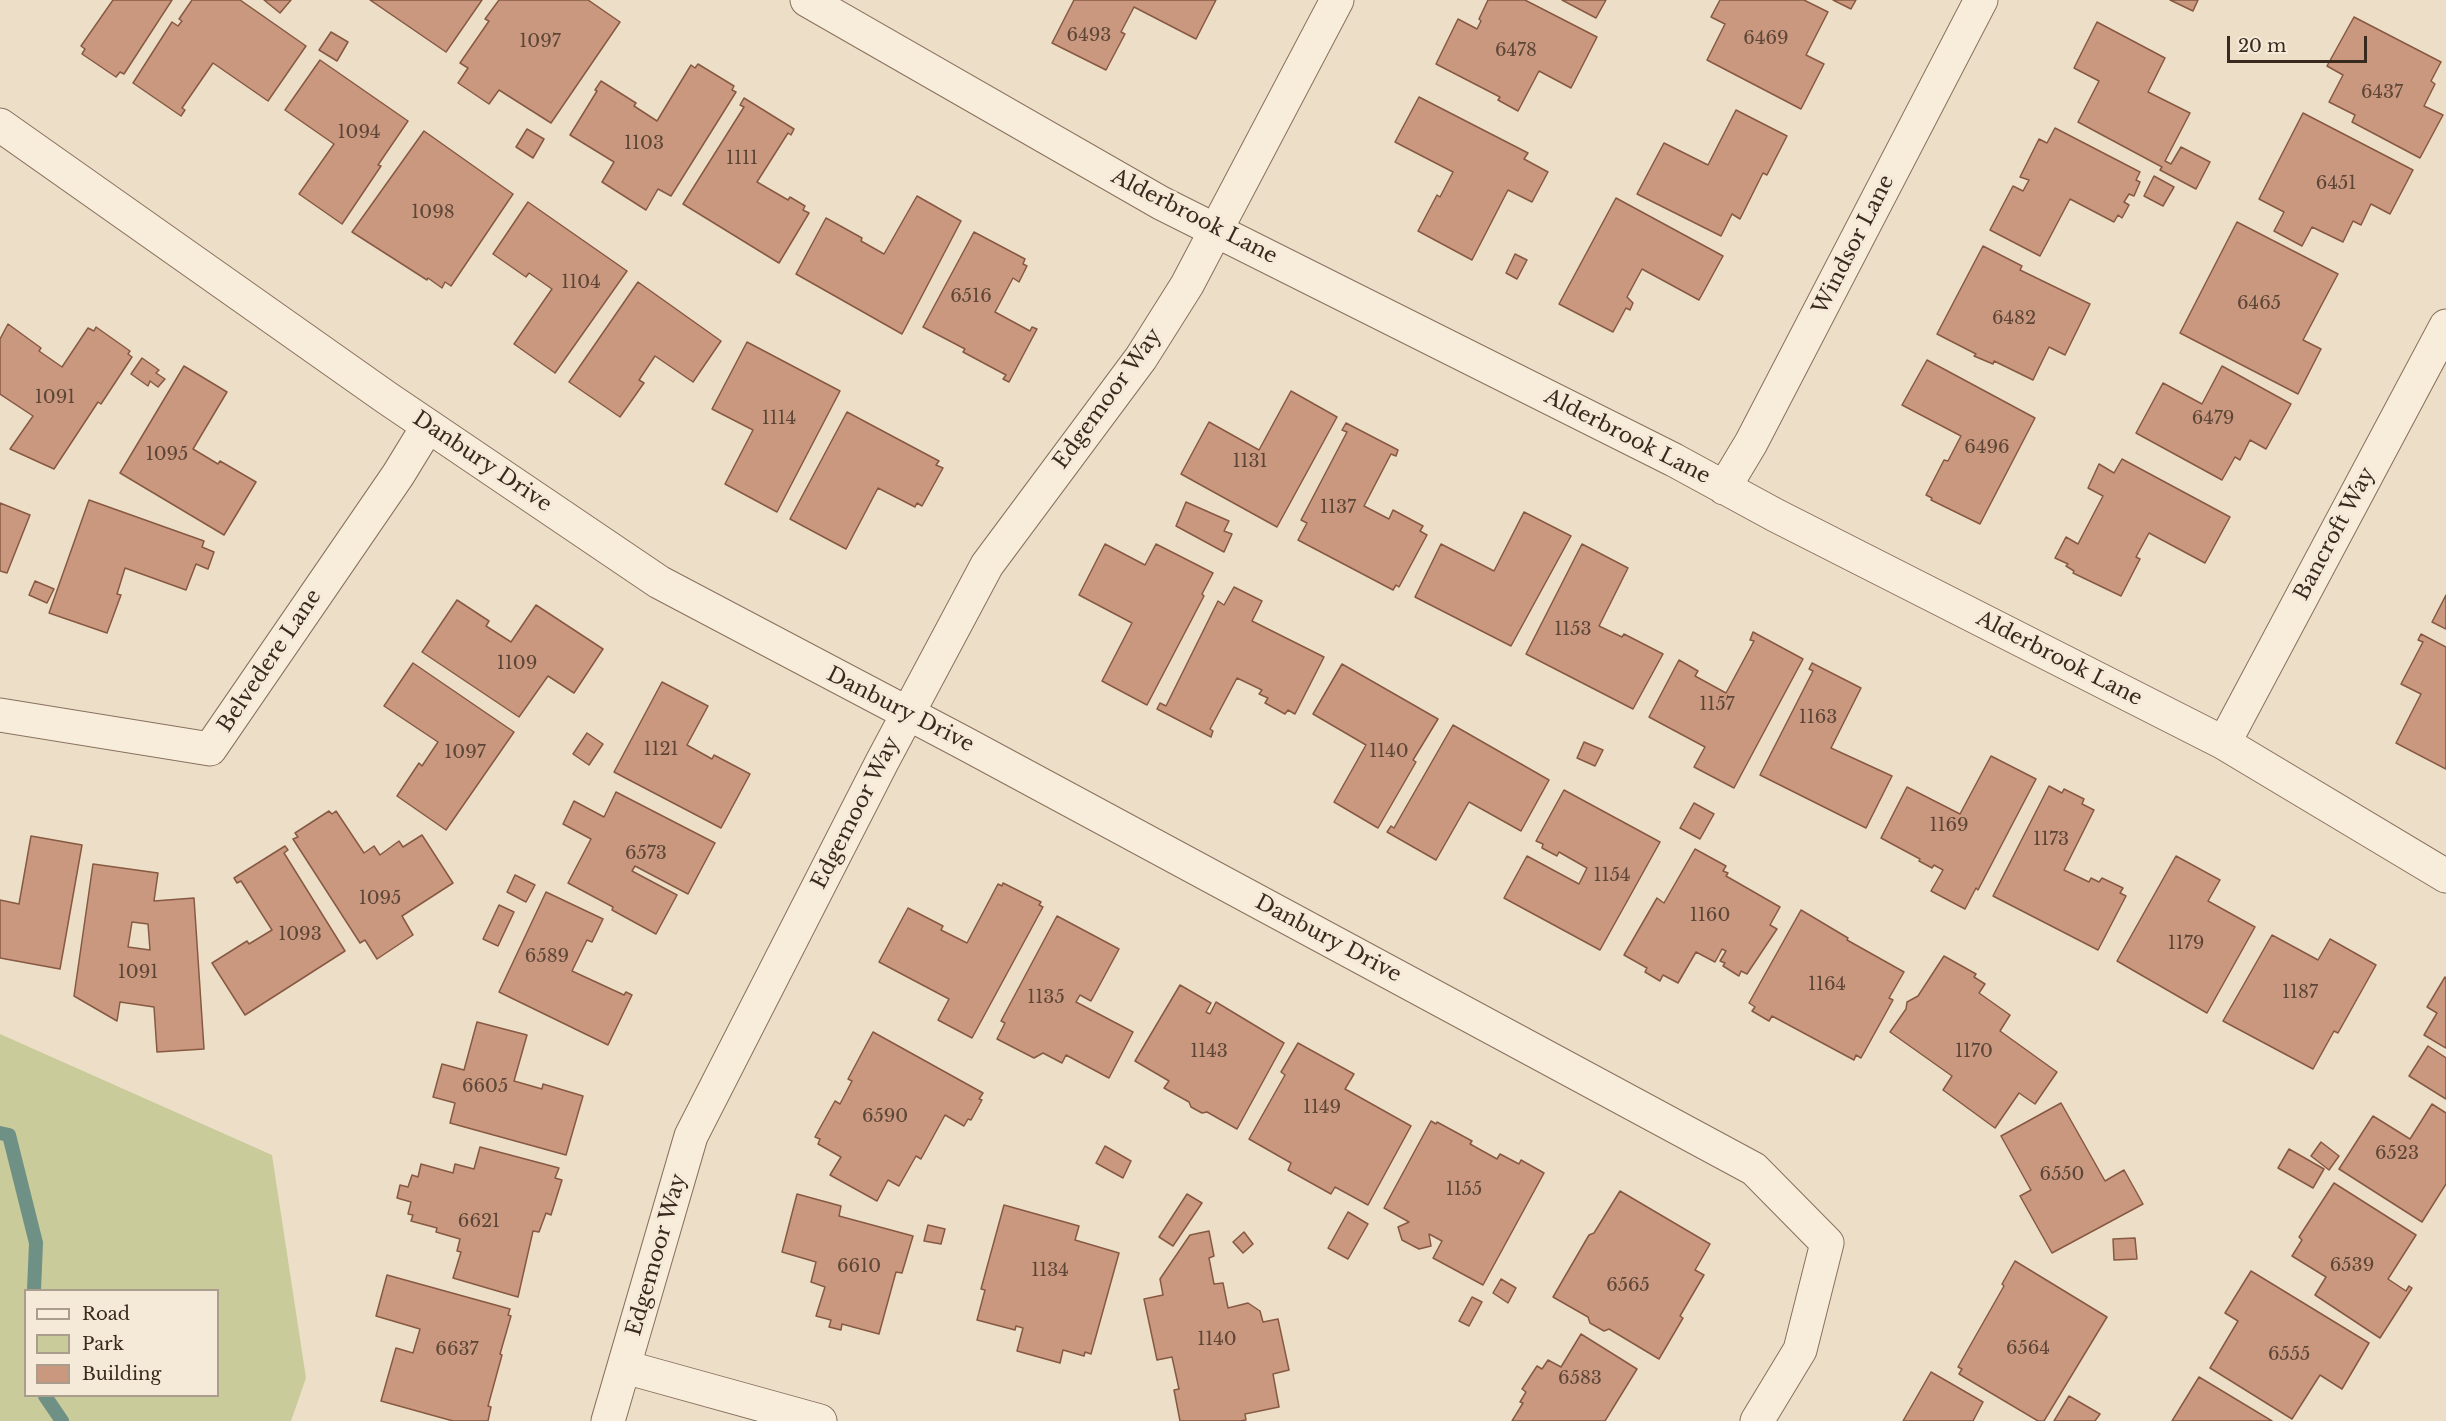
<!DOCTYPE html>
<html>
<head>
<meta charset="utf-8">
<style>
  body { margin:0 }
  #map { position:relative; width:2446px; height:1421px; overflow:hidden; background:#eddfc7; font-family:"Libre Baskerville",serif }
  canvas { display:block }
  .legend { position:absolute; left:24px; top:1289px; width:195px; height:108px; box-sizing:border-box; background:#f5ead7; border:2px solid #aa9d8e; margin:0; padding:8px 10px; list-style:none; font-size:18px; color:#392a20 }
  .legend li { display:flex; align-items:center; gap:12px; height:30px }
  .legend b { width:30px; border:2px solid #aa9d8e }
  .scale { position:absolute; left:2227px; top:36px; width:140px; height:27px; box-sizing:border-box; border:3px solid #392a20; border-top:0; padding-left:8px; font-size:18px; line-height:21px; white-space:nowrap; color:#392a20; -webkit-text-stroke:4px #f5ead7; paint-order:stroke }
</style>
</head>
<body>
<div id="map">
<canvas width="2446" height="1421"></canvas>
<ul class="legend">
<li><b style="height:8px;background:#f8edda"></b>Road</li>
<li><b style="height:16px;background:#cacb9b"></b>Park</li>
<li><b style="height:16px;background:#ca987e"></b>Building</li>
</ul>
<div class="scale">20 m</div>
</div>
<script>
const context = document.querySelector('canvas').getContext('2d');
context.lineJoin = 'round';
function paint(path, color) {
  context.fillStyle = color;
  context.fill(path, 'evenodd');
}
function trace(path, color, width, dash) {
  context.strokeStyle = color;
  context.lineWidth = width;
  context.lineCap = dash ? 'butt' : 'round';
  context.setLineDash(dash || []);
  context.stroke(path);
}
function label(font, color, halo, rows, align = 'center') {
  context.font = font + ' "Libre Baskerville",serif';
  context.lineWidth = 6;
  context.setLineDash([]);
  context.textBaseline = 'middle';
  context.strokeStyle = halo;
  context.fillStyle = color;
  for (const [text, x, y, turn = 0] of rows) {
    context.save();
    context.translate(x, y);
    context.rotate((+turn || 0) * Math.PI / 180);
    context.textAlign = isNaN(turn) ? turn : align;
    if (halo) context.strokeText(text, 0, 0);
    context.fillText(text, 0, 0);
    context.restore();
  }
}
const green = new Path2D(`
  M0,1034L272,1155L306,1378L291,1421H0ZM26,1290H218V1396H26Z`);
const stream = new Path2D(`
  M0,1133L9,1135L36,1243L34,1290
  M45,1396L62,1421`);
const building = new Path2D(`
  M113,0H172L124,74L120,72L116,77L82,54L85,49L81,46Z
  M192,0H240L306,46L268,101L213,63L182,108L185,110L181,116L133,83L172,22L178,26L182,21L179,19Z
  M264,0H291L280,13Z
  M370,0H482L446,52Z
  M499,0H588L620,22L551,123L499,90L489,104L458,83L468,68L460,63L489,21L485,19Z
  M1074,0H1216L1196,39L1134,7L1121,32L1125,34L1106,70L1052,43Z
  M1488,0H1525L1597,37L1571,88L1539,71L1518,111L1498,100L1500,97L1436,64L1458,19L1477,29L1481,21L1479,19Z
  M1562,0H1606L1596,18Z
  M1720,0H1804L1828,12L1806,55L1824,64L1801,109L1707,60L1725,24L1711,17Z
  M1833,0H1856L1851,9Z
  M2170,0H2198L2193,11Z
  M2354,17L2441,62L2431,81L2435,84L2424,106L2443,115L2420,158L2352,122L2355,115L2329,102L2343,75L2327,66Z
  M2097,22L2165,58L2148,92L2190,113L2165,161L2171,164L2181,147L2210,162L2196,189L2160,170L2162,167L2078,122L2099,81L2074,68Z
  M331,32L348,42L337,61L319,50Z
  M320,60L408,121L378,165L381,166L342,224L299,194L334,144L285,110Z
  M698,64L734,86L732,90L736,92L671,196L658,189L646,210L602,182L614,162L570,135L597,91L595,90L601,81L636,103L634,106L657,121L691,65L695,68Z
  M1419,97L1528,153L1524,159L1548,172L1532,202L1508,190L1472,260L1418,231L1437,195L1440,197L1453,172L1395,142Z
  M744,98L794,129L791,135L788,133L757,182L788,200L790,197L805,206L803,210L809,213L779,263L683,204L744,107L740,105Z
  M1736,110L1787,136L1767,175L1763,173L1740,219L1732,214L1721,236L1637,194L1664,143L1708,165Z
  M2303,113L2413,170L2390,214L2371,204L2361,225L2353,221L2343,242L2312,227L2302,246L2274,231L2284,212L2259,199Z
  M2055,128L2140,172L2136,180L2140,182L2134,196L2129,194L2124,202L2129,205L2122,218L2118,215L2114,222L2070,199L2040,256L1990,230L2013,186L2023,191L2029,180L2020,177L2039,139L2047,143Z
  M527,129L544,139L533,158L516,147Z
  M424,131L513,194L451,286L445,282L442,288L428,278L427,280L352,232Z
  M2154,176L2174,187L2163,206L2144,196Z
  M917,196L961,221L902,334L796,274L826,218L862,238L861,241L884,254Z
  M1616,198L1723,256L1699,300L1642,269L1627,297L1633,303L1630,310L1626,308L1613,332L1559,304Z
  M528,202L627,271L555,373L514,344L552,289L529,273L526,277L493,254Z
  M2237,222L2338,274L2303,340L2321,349L2298,394L2180,333Z
  M974,232L1025,259L1023,264L1027,266L1019,282L1013,278L995,312L1030,331L1032,327L1037,329L1009,382L1003,379L1006,375L963,352L965,349L923,327Z
  M1983,246L2022,266L2020,270L2090,304L2065,355L2049,347L2033,380L1994,361L1993,364L1974,356L1976,354L1937,334Z
  M1515,254L1527,260L1517,279L1506,273Z
  M638,282L721,341L693,382L655,356L639,380L644,383L620,417L569,382Z
  M8,324L41,348L39,351L62,367L88,328L94,331L96,327L130,351L128,354L132,357L101,404L98,402L54,469L10,449L33,416L0,394V339Z
  M747,342L840,391L777,512L725,484L753,430L712,409Z
  M142,358L159,370L156,373L165,379L158,387L150,381L148,386L131,374Z
  M1927,360L2035,418L1980,524L1931,500L1932,498L1926,495L1944,460L1948,461L1961,436L1902,405Z
  M184,366L227,392L193,449L218,464L220,461L256,482L224,535L120,473Z
  M2222,366L2291,404L2266,449L2250,440L2240,460L2235,457L2222,480L2136,433L2163,383L2202,404Z
  M1291,391L1337,417L1277,527L1181,474L1209,422L1259,450Z
  M847,412L939,461L936,465L943,468L922,506L917,503L915,507L878,488L846,549L790,519Z
  M1346,423L1398,450L1396,456L1391,454L1364,506L1389,519L1393,510L1423,526L1420,531L1427,535L1399,587L1396,585L1393,590L1298,540L1307,523L1301,520L1347,432L1342,430Z
  M2122,459L2230,517L2205,563L2149,533L2136,557L2140,559L2121,596L2073,573L2074,571L2066,566L2068,564L2055,558L2066,537L2078,544L2103,496L2088,488L2099,464L2114,473Z
  M89,500L204,541L202,547L214,552L208,569L196,564L186,590L125,568L117,594L121,595L107,633L49,613Z
  M1186,502L1229,521L1224,531L1232,534L1224,552L1176,526Z
  M0,503L30,515L7,573L0,571Z
  M1524,512L1571,536L1511,646L1415,597L1441,544L1494,571Z
  M1105,544L1145,565L1156,544L1213,573L1202,594L1204,596L1147,705L1102,681L1132,623L1079,595Z
  M1582,544L1628,568L1599,626L1622,637L1624,634L1663,654L1633,709L1526,654Z
  M35,581L54,589L47,603L29,595Z
  M1234,587L1262,601L1252,621L1324,657L1295,714L1288,710L1285,714L1265,703L1268,698L1259,694L1262,690L1237,678L1210,729L1213,731L1211,737L1157,709L1160,703L1166,706L1218,601L1224,605Z
  M2446,595V629L2432,622Z
  M457,600L489,621L486,626L511,642L536,605L603,649L574,693L548,676L519,717L422,652Z
  M1753,632L1803,659L1734,788L1694,767L1705,747L1649,717L1679,660L1698,671L1695,676L1726,693L1754,641L1750,640Z
  M2421,634L2446,647V769L2396,743L2421,694L2401,684L2423,642L2418,640Z
  M413,663L514,732L446,830L397,796L419,763L422,766L438,742L384,706Z
  M1812,663L1861,688L1831,748L1892,776L1866,828L1760,775L1813,671L1809,669Z
  M1342,664L1438,719L1413,760L1416,762L1378,828L1334,802L1366,745L1313,714Z
  M662,682L708,706L687,745L712,759L714,755L750,774L721,828L614,772Z
  M1453,725L1549,780L1521,831L1469,802L1436,860L1387,832L1391,826L1394,828Z
  M587,733L603,744L589,765L573,754Z
  M1584,742L1603,750L1595,766L1577,758Z
  M1991,756L2036,779L1978,890L1976,888L1965,909L1931,891L1943,870L1934,865L1932,868L1919,861L1920,859L1881,838L1907,787L1960,814Z
  M2049,786L2062,793L2064,789L2084,799L2082,804L2094,810L2064,870L2089,882L2091,878L2099,882L2102,878L2123,888L2120,893L2126,896L2098,950L1993,896Z
  M1564,790L1660,842L1600,950L1504,898L1527,856L1579,884L1587,868L1559,852L1557,856L1542,848L1543,844L1536,841Z
  M616,792L715,843L688,894L635,866L632,871L677,895L656,934L612,910L613,907L568,883L591,839L563,824L574,801L604,817Z
  M1694,803L1714,814L1700,839L1680,828Z
  M329,811L332,814L336,811L364,853L374,846L380,855L399,841L403,847L422,835L453,883L402,916L413,935L377,959L365,940L360,943L293,839L298,837L295,833Z
  M31,836L82,845L60,969L0,958V900L19,904Z
  M285,846L288,850L284,853L345,951L245,1015L212,963L247,941L249,944L272,930L241,881L237,883L234,878Z
  M1695,849L1726,866L1723,871L1728,873L1726,876L1780,907L1770,925L1777,929L1747,974L1741,971L1739,976L1723,966L1725,963L1720,961L1726,951L1722,949L1715,962L1696,952L1678,983L1663,975L1660,981L1645,972L1647,968L1624,955L1657,898L1664,903Z
  M2176,856L2220,880L2208,901L2255,927L2207,1013L2117,961Z
  M93,864L158,873L154,901L194,898L204,1049L157,1052L154,1007L120,1002L117,1021L74,996ZM132,922L148,924L150,950L128,947Z
  M515,875L535,885L526,902L507,892Z
  M1003,883L1041,902L1039,905L1043,907L972,1038L938,1020L949,999L879,962L908,908L943,926L941,930L967,943L998,884L1002,886Z
  M546,892L603,919L592,942L587,940L572,971L624,995L626,992L632,995L608,1045L499,992Z
  M499,905L514,912L498,946L483,939Z
  M1801,910L1848,938L1847,940L1904,972L1889,998L1893,1000L1861,1058L1856,1055L1854,1060L1772,1016L1769,1021L1752,1011L1755,1007L1749,1003Z
  M1057,916L1119,949L1091,1001L1080,995L1076,1002L1133,1032L1109,1078L1066,1055L1062,1063L1043,1053L1034,1058L997,1039L1005,1023L1001,1021Z
  M2272,935L2318,960L2330,939L2376,965L2338,1033L2334,1031L2313,1069L2223,1021Z
  M1944,956L1976,974L1974,977L1985,984L1979,993L2010,1015L2000,1031L2057,1072L2035,1104L2019,1093L1995,1128L1943,1090L1952,1076L1890,1032L1906,1009L1907,1002L1918,996Z
  M2445,977L2446,978V1048L2424,1035L2437,1013L2427,1007Z
  M1180,985L1211,1003L1206,1012L1210,1014L1216,1002L1284,1043L1237,1129L1207,1112L1202,1113L1191,1107L1189,1102L1164,1088L1169,1081L1135,1061Z
  M477,1022L527,1035L514,1081L542,1089L543,1084L583,1096L566,1155L450,1123L455,1103L433,1097L442,1064L464,1070Z
  M873,1032L983,1093L979,1099L982,1100L971,1120L968,1119L964,1126L945,1115L921,1159L916,1156L899,1186L888,1180L877,1201L830,1175L841,1157L818,1144L820,1139L815,1137L835,1101L840,1104L852,1081L848,1079Z
  M1298,1043L1354,1074L1345,1089L1411,1126L1368,1205L1335,1187L1331,1194L1288,1170L1291,1163L1249,1139L1285,1075L1281,1072Z
  M2428,1046L2446,1058V1099L2409,1076Z
  M2061,1103L2105,1181L2124,1170L2143,1204L2052,1253L2020,1196L2031,1190L2001,1136Z
  M2432,1104L2446,1113V1184L2422,1222L2339,1169L2373,1116L2410,1139Z
  M1431,1121L1436,1124L1437,1122L1472,1141L1470,1144L1497,1159L1500,1154L1519,1164L1521,1160L1544,1173L1483,1285L1433,1258L1442,1241L1429,1234L1431,1246L1419,1249L1402,1240L1398,1227L1409,1222L1384,1208Z
  M2321,1142L2339,1156L2329,1170L2311,1156Z
  M1105,1146L1131,1161L1123,1178L1096,1163Z
  M480,1147L559,1168L555,1178L562,1180L551,1215L546,1213L539,1232L533,1231L518,1297L453,1278L461,1252L457,1251L460,1239L436,1232L437,1228L411,1221L413,1215L408,1214L411,1202L397,1198L400,1185L408,1187L412,1175L418,1177L421,1164L453,1173L455,1164L474,1169Z
  M2289,1149L2324,1169L2313,1188L2278,1168Z
  M2334,1183L2416,1235L2388,1279L2406,1291L2409,1286L2412,1288L2380,1338L2315,1295L2326,1277L2292,1256L2302,1240L2299,1237Z
  M1620,1191L1710,1244L1695,1270L1704,1275L1680,1316L1683,1318L1659,1359L1609,1329L1604,1331L1590,1323L1588,1317L1553,1297L1589,1235L1594,1233Z
  M797,1194L841,1206L839,1216L913,1236L902,1273L896,1272L879,1334L842,1324L841,1330L829,1327L831,1320L816,1316L825,1287L811,1282L816,1262L782,1252Z
  M1187,1194L1202,1203L1173,1246L1159,1237Z
  M1004,1205L1079,1226L1075,1240L1119,1253L1091,1354L1085,1352L1084,1356L1063,1350L1060,1363L1017,1351L1023,1328L1016,1326L1015,1330L977,1320L985,1290L981,1289Z
  M1348,1212L1368,1224L1348,1259L1328,1248Z
  M928,1225L945,1229L941,1244L924,1241Z
  M1209,1231L1214,1256L1209,1258L1214,1284L1223,1283L1228,1308L1248,1303L1260,1311L1263,1322L1278,1319L1289,1370L1273,1374L1279,1407L1245,1414L1246,1420L1240,1421H1180L1174,1390L1179,1389L1172,1357L1157,1360L1144,1299L1163,1295L1160,1279L1190,1235Z
  M1244,1232L1253,1244L1243,1253L1233,1242Z
  M2135,1238L2137,1259L2114,1260L2113,1239Z
  M2015,1261L2107,1317L2044,1421H2038L1959,1374L1962,1369L1958,1367L2004,1286L2002,1284Z
  M2251,1271L2369,1343L2342,1389L2320,1375L2292,1419L2210,1368L2238,1321L2225,1313Z
  M387,1275L510,1309L508,1315L511,1316L500,1354L502,1355L488,1406L491,1407L488,1421H453L381,1401L396,1348L413,1353L420,1329L376,1316Z
  M1501,1279L1516,1288L1508,1303L1493,1293Z
  M1472,1297L1482,1302L1469,1326L1459,1321Z
  M1581,1334L1637,1369L1605,1421H1512L1523,1403L1520,1402L1526,1392L1522,1389L1537,1366L1542,1369L1548,1360L1561,1367Z
  M1931,1372L1983,1402L1973,1421H1903Z
  M2199,1377L2272,1421H2172Z
  M2069,1396L2100,1414L2095,1421H2054Z`);
const minor = new Path2D(`
  M807,0L1161,203L1674,460L1775,515L2224,743L2446,876
  M0,125L387,398L659,582L964,743L1754,1169L1827,1243L1800,1350L1757,1421
  M1724,488L1751,443L1981,0
  M0,715L210,749L398,475L428,426
  M2224,743L2446,326
  M625,1367L820,1421
  M608,1421L691,1136L882,762L987,565L1141,358L1187,285L1337,0`);
const numberNames = [
  ["6493",1089,36],
  ["6469",1766,39],
  ["1097",540,42],
  ["6478",1516,51],
  ["6437",2382,93],
  ["1094",359,133],
  ["1103",644,144],
  ["1111",742,159],
  ["6451",2336,184],
  ["1098",433,213],
  ["1104",581,283],
  ["6516",971,297],
  ["6465",2259,304],
  ["6482",2014,319],
  ["1091",55,398],
  ["1114",779,419],
  ["6479",2213,419],
  ["6496",1987,448],
  ["1095",167,455],
  ["1131",1250,462],
  ["1137",1338,508],
  ["1153",1573,630],
  ["1109",517,664],
  ["1157",1717,705],
  ["1163",1818,718],
  ["1121",661,750],
  ["1140",1389,752],
  ["1097",465,753],
  ["1169",1949,826],
  ["1173",2051,840],
  ["6573",646,854],
  ["1154",1612,876],
  ["1095",380,899],
  ["1160",1710,916],
  ["1093",300,935],
  ["1179",2186,944],
  ["6589",547,957],
  ["1091",138,973],
  ["1164",1827,985],
  ["1187",2300,993],
  ["1135",1046,998],
  ["1143",1209,1052],
  ["1170",1974,1052],
  ["6605",485,1087],
  ["1149",1322,1108],
  ["6590",885,1117],
  ["6523",2397,1154],
  ["6550",2062,1175],
  ["1155",1464,1190],
  ["6621",479,1222],
  ["6539",2352,1266],
  ["6610",859,1267],
  ["1134",1050,1271],
  ["6565",1628,1286],
  ["1140",1217,1340],
  ["6564",2028,1349],
  ["6637",457,1350],
  ["6555",2289,1355],
  ["6583",1580,1379]
];
const streetNames = [
  ["Alderbrook Lane",1194,217,27],
  ["Windsor Lane",1854,245,-63],
  ["Edgemoor Way",1108,399,-54],
  ["Alderbrook Lane",1627,437,27],
  ["Danbury Drive",482,462,34],
  ["Bancroft Way",2335,534,-62],
  ["Alderbrook Lane",2059,659,27],
  ["Belvedere Lane",270,661,-56],
  ["Danbury Drive",900,710,27],
  ["Edgemoor Way",856,813,-63],
  ["Danbury Drive",1328,939,28],
  ["Edgemoor Way",657,1255,-74]
];
paint(green, '#cacb9b');
trace(stream, '#6f9085', 14);
paint(building, '#ca987e');
trace(building, '#875943', 1.5);
trace(minor, '#88705d', 35);
trace(minor, '#f8edda', 33);
label('18px', '#5d4638', null, numberNames);
label('21px', '#392a20', '#f5ead7', streetNames);
</script>
</body>
</html>
